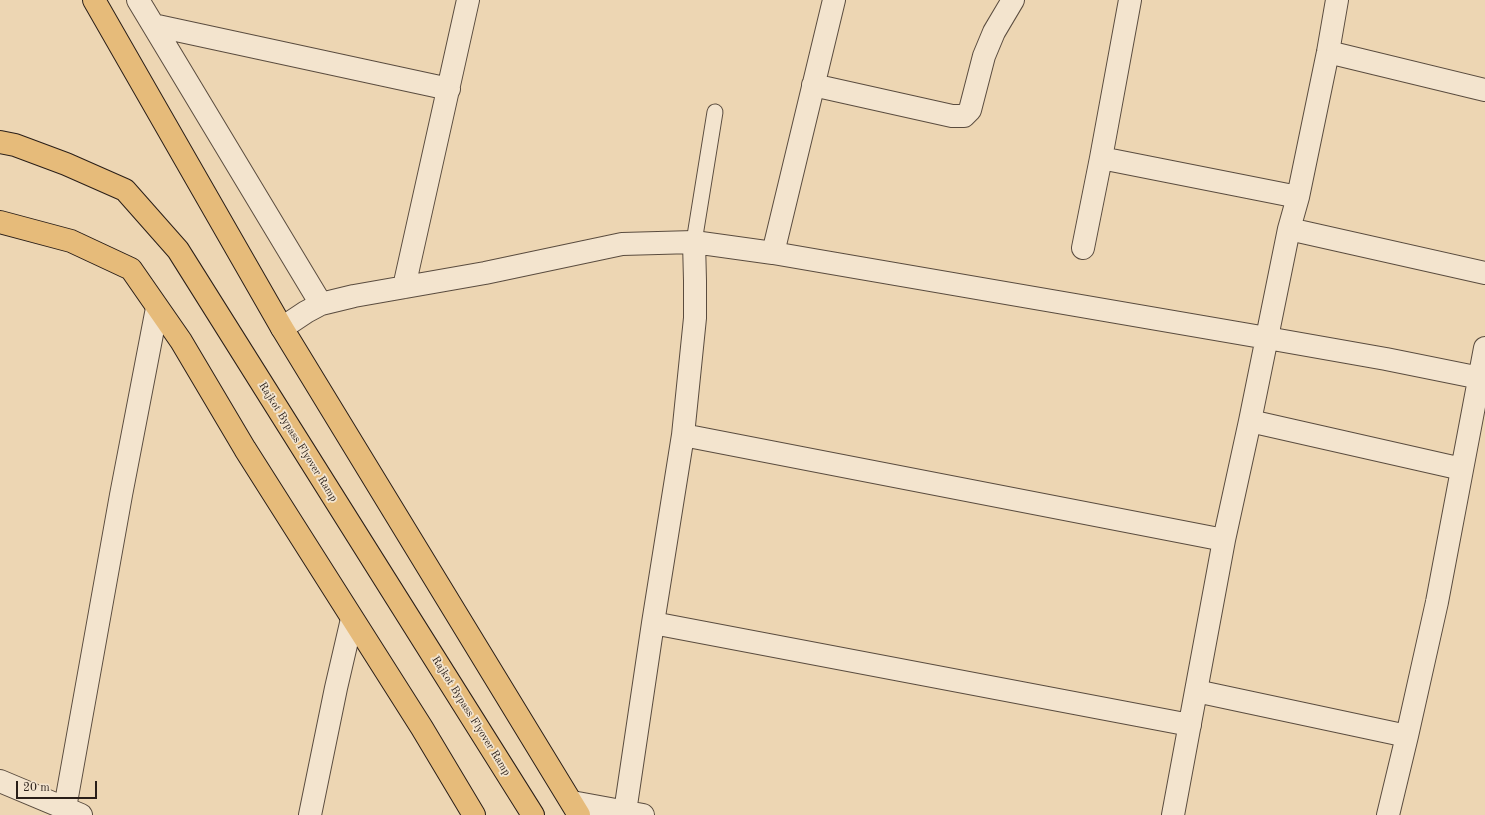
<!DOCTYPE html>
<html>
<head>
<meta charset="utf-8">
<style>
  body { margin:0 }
  #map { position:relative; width:1485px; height:815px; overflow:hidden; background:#edd6b3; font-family:"Old Standard TT",serif }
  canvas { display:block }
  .scale { position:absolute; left:16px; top:781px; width:81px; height:18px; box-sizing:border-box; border:2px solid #291e18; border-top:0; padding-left:5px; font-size:12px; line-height:14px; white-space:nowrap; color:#291e18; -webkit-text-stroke:3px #f3e4ce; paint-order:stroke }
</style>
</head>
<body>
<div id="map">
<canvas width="1485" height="815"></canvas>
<div class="scale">20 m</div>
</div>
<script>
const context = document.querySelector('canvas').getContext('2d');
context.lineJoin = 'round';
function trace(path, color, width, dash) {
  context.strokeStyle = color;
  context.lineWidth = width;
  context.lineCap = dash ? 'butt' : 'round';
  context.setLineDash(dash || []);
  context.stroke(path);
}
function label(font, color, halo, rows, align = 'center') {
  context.font = font + ' "Old Standard TT",serif';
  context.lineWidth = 3.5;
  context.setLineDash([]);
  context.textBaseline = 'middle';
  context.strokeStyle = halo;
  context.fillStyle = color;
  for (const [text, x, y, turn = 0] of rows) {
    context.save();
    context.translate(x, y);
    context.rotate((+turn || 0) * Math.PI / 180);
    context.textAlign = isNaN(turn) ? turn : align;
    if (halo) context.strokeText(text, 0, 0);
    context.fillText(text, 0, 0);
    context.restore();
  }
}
const lane = new Path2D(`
  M694,242L715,112`);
const street = new Path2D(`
  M138,0L321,304
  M153,25L449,89
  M1328,52L1485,90
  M813,85L952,116H964L970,110L984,56L994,32L1013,0
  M1101,158L1298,197
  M1289,229L1485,273
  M1083,248L1101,158L1130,0
  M773,253L834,0
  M404,287L468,0
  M282,328L306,312L321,304L354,296L485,273L622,244L694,242L773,253L1267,338L1386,359L1485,379
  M1250,421L1462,469
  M683,435L1224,540
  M653,623L1190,725
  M1196,691L1407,736
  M0,781L81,815
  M572,802L643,815
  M65,808L121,495L157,308
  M625,812L653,623L683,435L695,318V281L694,242
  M310,815L336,688L352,619
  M1173,815L1224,540L1250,421L1289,229L1298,197L1328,52L1337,0
  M1388,815L1407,736L1437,602L1485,348`);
const highway = new Path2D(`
  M94,0L282,328L579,815
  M0,142L15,145L66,164L125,190L178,250L533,815
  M0,222L71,241L131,269L181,341L245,449L422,728L474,815`);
const streetNames = [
  ["Rajkot Bypass Flyover Ramp",298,442,58],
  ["Rajkot Bypass Flyover Ramp",471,716,58]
];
trace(lane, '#5a4c3f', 17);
trace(street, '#5a4c3f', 24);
trace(highway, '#291e18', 24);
trace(lane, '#f3e4ce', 15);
trace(street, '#f3e4ce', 22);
trace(highway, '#e6bb7a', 22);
label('11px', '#291e18', '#f3e4ce', streetNames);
</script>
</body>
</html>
